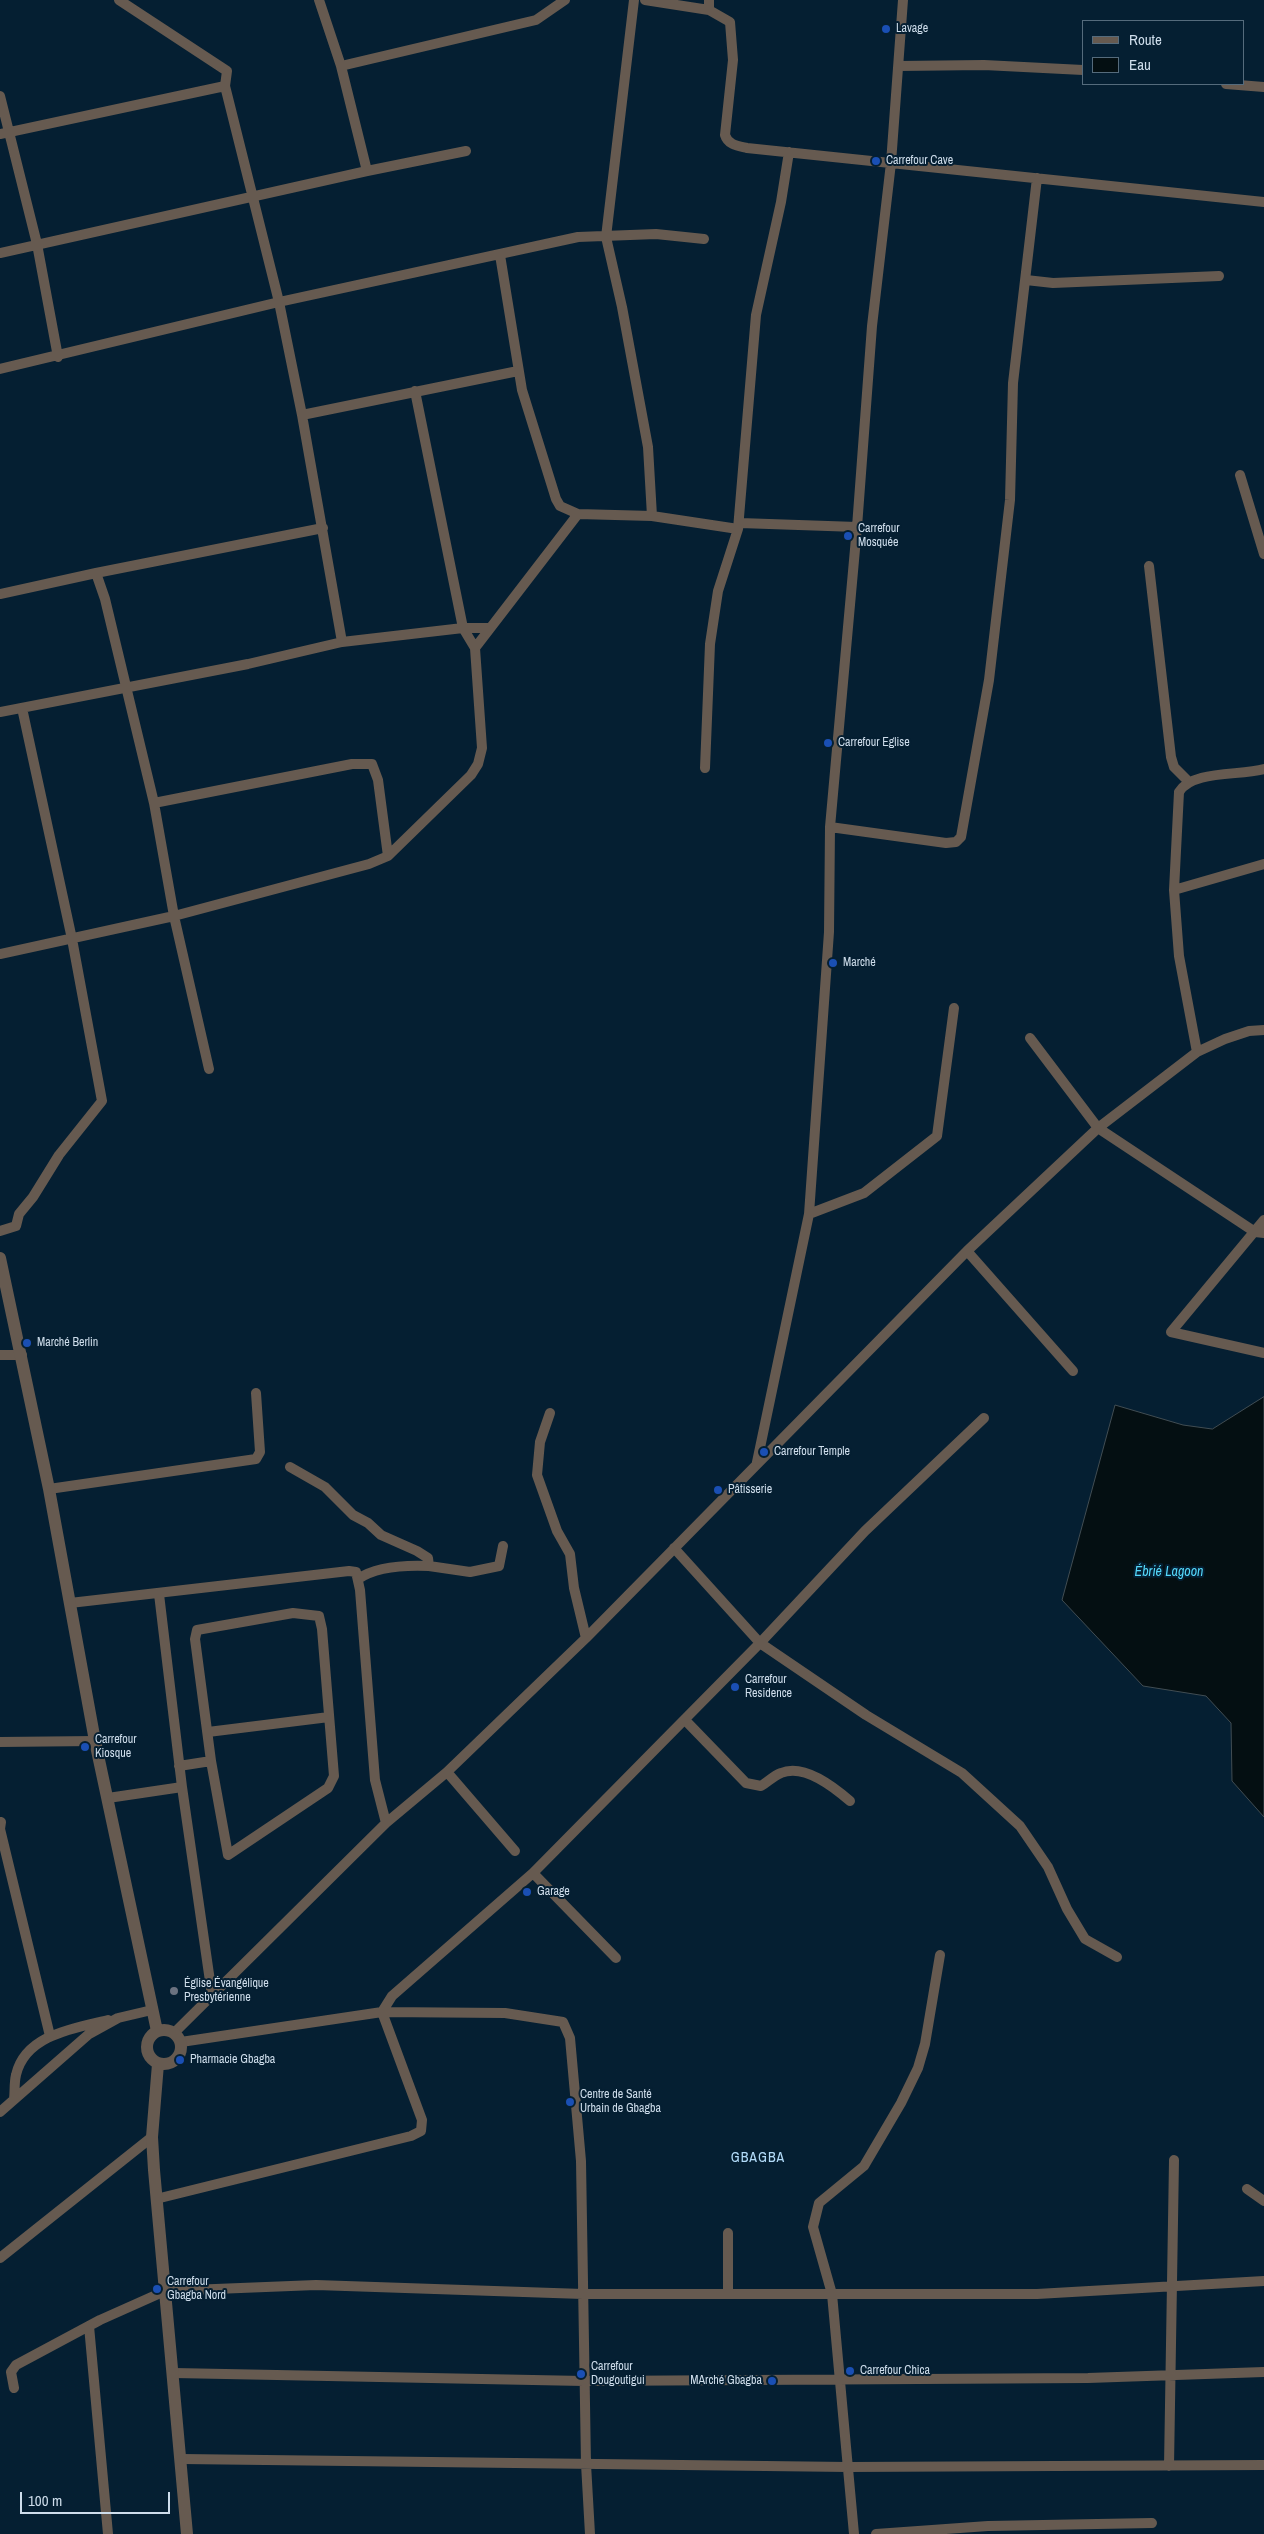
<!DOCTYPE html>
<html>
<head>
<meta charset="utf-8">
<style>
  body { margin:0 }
  #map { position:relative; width:1264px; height:2534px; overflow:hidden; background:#051f32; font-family:"Archivo Narrow",sans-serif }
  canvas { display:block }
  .legend { position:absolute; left:1082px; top:20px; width:162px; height:65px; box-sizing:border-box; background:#051f32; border:1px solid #556b7c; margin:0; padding:6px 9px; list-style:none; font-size:15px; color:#ceddeb }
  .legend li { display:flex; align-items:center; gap:10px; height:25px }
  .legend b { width:25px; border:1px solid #556b7c }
  .scale { position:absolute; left:20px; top:2492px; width:150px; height:22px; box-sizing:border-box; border:2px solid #ceddeb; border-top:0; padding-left:6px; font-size:15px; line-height:18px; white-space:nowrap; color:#ceddeb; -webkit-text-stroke:4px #051f32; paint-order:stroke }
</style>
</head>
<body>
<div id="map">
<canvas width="1264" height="2534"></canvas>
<ul class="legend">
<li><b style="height:6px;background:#665a50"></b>Route</li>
<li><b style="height:14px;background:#040f12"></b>Eau</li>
</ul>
<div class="scale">100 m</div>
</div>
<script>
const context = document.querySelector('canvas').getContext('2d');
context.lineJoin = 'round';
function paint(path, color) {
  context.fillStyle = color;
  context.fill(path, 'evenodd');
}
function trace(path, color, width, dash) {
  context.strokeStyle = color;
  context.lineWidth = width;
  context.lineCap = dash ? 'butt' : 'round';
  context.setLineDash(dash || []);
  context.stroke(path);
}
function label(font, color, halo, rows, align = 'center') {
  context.font = font + ' "Archivo Narrow",sans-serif';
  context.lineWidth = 4;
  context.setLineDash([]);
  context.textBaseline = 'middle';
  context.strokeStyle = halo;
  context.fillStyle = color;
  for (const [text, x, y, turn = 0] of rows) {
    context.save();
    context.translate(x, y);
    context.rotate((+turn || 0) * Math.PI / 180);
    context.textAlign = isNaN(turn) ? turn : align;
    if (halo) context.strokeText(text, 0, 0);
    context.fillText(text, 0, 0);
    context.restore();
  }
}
const water = new Path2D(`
  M1264,1397V1817L1232,1781L1231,1723L1206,1696L1143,1686L1062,1600L1115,1405L1183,1425L1212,1429Z`);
const minor = new Path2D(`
  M319,0L341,66L367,171
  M634,0L606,237L622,307L648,447L652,516
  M645,0L709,10L730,22L733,60L725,135C728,145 738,146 747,148L1264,202
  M709,10V0
  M341,66L536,20L565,0
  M899,66L984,65L1083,70
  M1226,84L1264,87
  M225,86L279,302L302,415L342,642
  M0,96L37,244L58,357
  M0,134L225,86L227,71L119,0
  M0,253L367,171L466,151
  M500,255L522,390L556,499L560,506L578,514L652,516L738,529L756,315L781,202L789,152
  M1026,280L1053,283L1219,276
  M0,369L279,302L578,237L656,234L704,239
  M302,415L518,371
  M1240,475L1264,554
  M740,523L857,527
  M1149,566L1171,757L1174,767L1188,781
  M96,573L323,528
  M0,594L96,573L105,599L154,803L174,916L209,1069
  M475,648L578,514
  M0,712L248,664L342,642L463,628H490
  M705,768L710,644L718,591L738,529
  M154,803L352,764H372L378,780L388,856
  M830,827L946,843L956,842L961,837L989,680L1010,500L1013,383L1037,178
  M1174,890L1264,864
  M0,954L174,916L369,864L388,856L471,775L478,764L482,748L475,648L463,628L415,391
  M1030,1038L1098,1128L1255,1232L1264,1233
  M1197,1052L1179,956L1174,890L1179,792C1192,770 1240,776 1264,769
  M809,1214L864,1193L937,1136L954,1008
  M1264,1220L1171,1332L1264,1353
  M0,1231L16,1226L19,1214L33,1197L59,1155L102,1101L72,939L22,708
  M967,1251L1073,1371
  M0,1355H22
  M550,1413L540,1442L537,1475L557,1531L570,1554L574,1588L586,1638
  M757,1462L809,1214L829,932L830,827L857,527L872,326L891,163L903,0
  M290,1467L325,1487L353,1515L368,1523L381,1535L417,1551L428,1558L429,1566C406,1565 377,1566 358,1579
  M49,1489L256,1459L260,1452L256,1393
  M674,1548L760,1643L866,1715L962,1773L1020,1826L1048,1867L1067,1909L1085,1939L1117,1957
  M429,1566L470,1572L499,1566L503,1546
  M159,1594L182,1787L212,1995
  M70,1603L349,1571L356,1572L360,1590L375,1780L386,1823
  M685,1720L746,1783L761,1786C768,1782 773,1776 781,1773C804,1763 834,1787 850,1801
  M208,1732L329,1717
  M0,1742L95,1741
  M179,1766L211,1761L228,1855L328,1788L334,1776L322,1629L319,1616L293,1613L197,1630L195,1639L211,1761
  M447,1772L515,1851
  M108,1798L182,1787
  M1,1822L0,1829L50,2036
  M533,1873L616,1958
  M382,2012L392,1996L533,1873L760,1643L865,1531L984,1418
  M174,2033L386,1823L447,1772L586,1638L967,1251L1098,1128L1197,1052L1225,1039L1249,1031L1264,1030
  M181,2042L382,2012L505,2013L563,2022L570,2038L581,2161L586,2464L590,2534
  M14,2099C15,2092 14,2083 16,2075C25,2035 74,2028 108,2020
  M0,2112L89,2034L118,2018L152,2010
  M1247,2189L1264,2201
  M156,2199L411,2136L421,2131L422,2120L382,2012
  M0,2258L152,2137
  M728,2293V2233
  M89,2326L108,2534
  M174,2373L584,2381L1088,2378L1264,2372
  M14,2388L11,2372L16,2365L100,2320L165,2291L316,2285L583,2294H1037L1264,2281
  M182,2459L848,2467L1264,2465
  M1169,2466L1174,2160
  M854,2534L832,2294L813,2227L819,2203L864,2166L901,2103L918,2068L925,2044L940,1955
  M876,2534L988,2526L1152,2523`);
const tertiary = new Path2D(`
  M0,1258L49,1489L95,1741L157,2031
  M147 2047a17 17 0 1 1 34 0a17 17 0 1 1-34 0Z
  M158,2064L152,2137L154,2170L187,2534`);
const markers = [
  [886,29,5,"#1a4fb4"],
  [876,161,5,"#1a4fb4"],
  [848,536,5,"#1a4fb4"],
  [828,743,5,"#1a4fb4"],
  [833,963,5,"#1a4fb4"],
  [27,1343,5,"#1a4fb4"],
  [764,1452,5,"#1a4fb4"],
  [718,1490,5,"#1a4fb4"],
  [735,1687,5,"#1a4fb4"],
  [85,1747,5,"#1a4fb4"],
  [527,1892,5,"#1a4fb4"],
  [174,1991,5,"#6b7280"],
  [180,2060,5,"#1a4fb4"],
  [570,2102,5,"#1a4fb4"],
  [157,2289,5,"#1a4fb4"],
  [850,2371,5,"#1a4fb4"],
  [581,2374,5,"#1a4fb4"],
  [772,2381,5,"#1a4fb4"]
];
const poiNames = [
  ["Lavage",896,29],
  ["Carrefour Cave",886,161],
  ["Carrefour",858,529],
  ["Mosquée",858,543],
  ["Carrefour Eglise",838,743],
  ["Marché",843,963],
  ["Marché Berlin",37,1343],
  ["Carrefour Temple",774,1452],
  ["Pâtisserie",728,1490],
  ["Carrefour",745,1680],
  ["Residence",745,1694],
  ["Carrefour",95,1740],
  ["Kiosque",95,1754],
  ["Garage",537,1892],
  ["Église Évangélique",184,1984],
  ["Presbytérienne",184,1998],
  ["Pharmacie Gbagba",190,2060],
  ["Centre de Santé",580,2095],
  ["Urbain de Gbagba",580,2109],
  ["Carrefour",167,2282],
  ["Gbagba Nord",167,2296],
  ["Carrefour",591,2367],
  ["Dougoutigui",591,2381],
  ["Carrefour Chica",860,2371],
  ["MArché Gbagba",762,2381,"right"]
];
const waterNames = [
  ["Ébrié Lagoon",1169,1572]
];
const neighbourhoodNames = [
  ["GBAGBA",758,2158]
];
paint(water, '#040f12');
trace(water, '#414d53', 1);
trace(minor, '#665a50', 10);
trace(tertiary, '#665a50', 12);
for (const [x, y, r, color] of markers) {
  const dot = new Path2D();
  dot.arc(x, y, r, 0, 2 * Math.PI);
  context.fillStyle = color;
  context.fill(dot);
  trace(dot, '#051f32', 2);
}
label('12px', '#ceddeb', '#051f32', poiNames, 'left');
label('italic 14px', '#54d8fb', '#051f32', waterNames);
context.letterSpacing = '1px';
label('14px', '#b1daf8', '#051f32', neighbourhoodNames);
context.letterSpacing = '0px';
</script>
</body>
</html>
